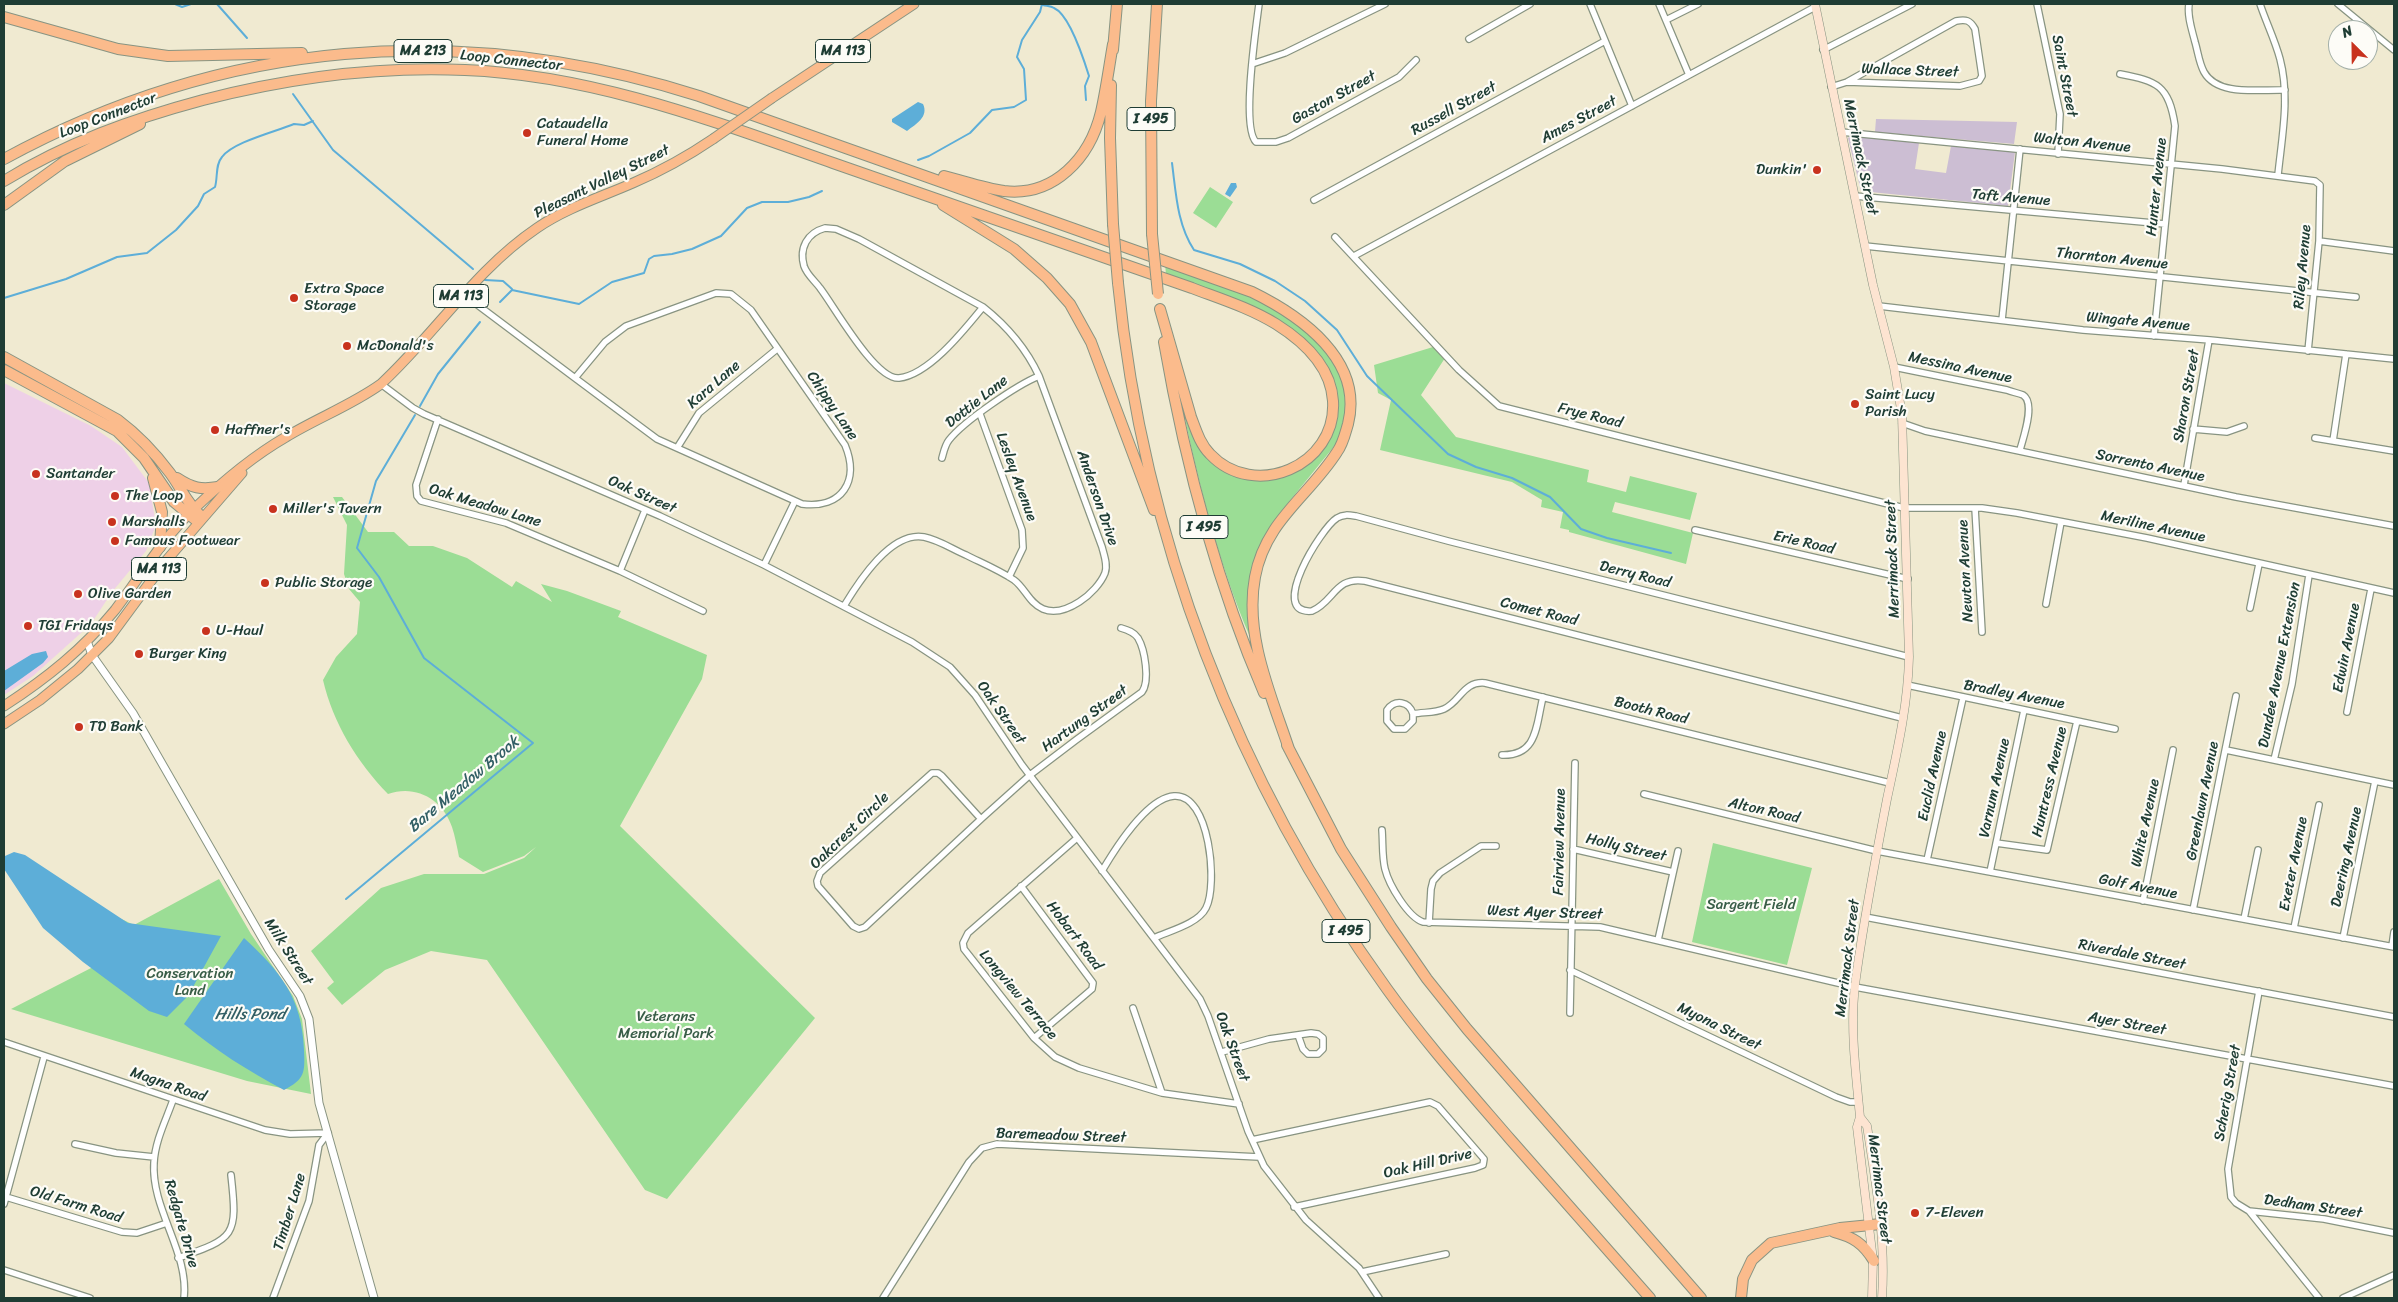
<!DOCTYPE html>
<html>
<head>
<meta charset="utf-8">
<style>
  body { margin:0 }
  #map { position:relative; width:2398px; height:1302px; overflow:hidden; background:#f0ead1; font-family:Sriracha,sans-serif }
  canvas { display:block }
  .frame { position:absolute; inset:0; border:5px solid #1f3d34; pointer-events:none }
  .north { position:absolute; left:2328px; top:20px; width:50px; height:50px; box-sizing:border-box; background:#fdfcf7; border:1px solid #a4b0a9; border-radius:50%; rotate:337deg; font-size:14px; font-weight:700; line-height:20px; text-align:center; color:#1f3d34 }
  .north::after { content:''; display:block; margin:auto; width:18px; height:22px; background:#c8321e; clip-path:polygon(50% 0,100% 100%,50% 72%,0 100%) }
</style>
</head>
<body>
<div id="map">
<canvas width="2398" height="1302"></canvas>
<div class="frame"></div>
<div class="north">N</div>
</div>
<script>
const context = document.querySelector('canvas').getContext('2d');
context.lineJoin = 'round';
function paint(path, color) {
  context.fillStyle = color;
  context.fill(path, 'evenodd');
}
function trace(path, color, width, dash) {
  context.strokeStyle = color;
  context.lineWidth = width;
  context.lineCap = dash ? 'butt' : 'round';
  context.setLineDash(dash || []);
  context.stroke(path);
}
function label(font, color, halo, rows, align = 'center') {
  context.font = font + ' Sriracha,sans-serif';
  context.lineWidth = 4.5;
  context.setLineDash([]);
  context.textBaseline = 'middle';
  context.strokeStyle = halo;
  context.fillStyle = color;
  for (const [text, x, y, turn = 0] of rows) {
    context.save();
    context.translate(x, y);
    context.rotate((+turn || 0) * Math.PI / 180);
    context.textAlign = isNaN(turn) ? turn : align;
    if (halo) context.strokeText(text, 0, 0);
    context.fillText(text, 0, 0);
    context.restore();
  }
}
const built = new Path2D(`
  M4,383L91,426L122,447L149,483L156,525L146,551L112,592L91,624L33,676L4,695Z`);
const industrial = new Path2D(`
  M1876,119L2017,122L2014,144L1875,132Z
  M1850,136L1919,143L1915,169L1946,173L1951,146L2015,152L2008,206L1861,191L1848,138Z`);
const green = new Path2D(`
  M1210,187L1233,202L1216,228L1193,213Z
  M1165,263L1245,292L1282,309L1327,350L1344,382L1346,402L1344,423L1336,444L1279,514L1267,533L1251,572L1249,593L1250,637C1219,564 1199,486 1183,409L1225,470L1288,474L1329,433V375L1265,313L1242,301L1166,275Z
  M1433,347L1445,358L1421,395L1456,437L1589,470L1587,482L1626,492L1630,476L1697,493L1690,520L1615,502L1612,512L1693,533L1686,564L1569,532V530L1560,528L1563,512L1541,507L1542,500L1512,482L1380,450L1391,400L1378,393L1374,365Z
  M333,497H342L368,532H394L409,546H433L467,558L512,587L516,581L552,602L541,584L567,591L621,611L618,617L707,655L702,679L620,826L815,1018L667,1199L645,1190L487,960L431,951L385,970L342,1005L327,988L334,982L311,951L381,888L424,874H484L524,858L536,847L524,856L483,872L459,857C457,847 455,836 452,827C443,799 415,784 388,794C357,762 333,723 323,680L336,657L357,634L360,602L349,589L344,574L347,525Z
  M1713,843L1812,868L1787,965L1692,942Z
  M219,879L251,934L293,996L302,1019L311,1094L247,1081L11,1009L95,966L113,915L134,925Z`);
const water = new Path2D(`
  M918,102L923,104C929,117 916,124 907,131L892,122V119Z
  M1231,183H1236L1237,187L1230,197L1225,194Z
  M46,651L48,657L43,663L4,691V671L32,654Z
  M14,852L25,855L128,923L221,936L188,996L167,1017L149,1011L83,962L43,928L4,869L5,856Z
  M244,938C281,972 302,998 304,1050C305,1073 305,1079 284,1090C248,1071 215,1050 184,1024Z`);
const stream = new Path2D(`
  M175,4L182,7L191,4
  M217,4L247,38
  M1043,5C1046,6 1051,6 1054,8C1070,15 1084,60 1089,76L1085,86L1086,100
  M293,94L333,150L473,269
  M918,160L929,156L970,133L992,110L1014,107L1026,100L1024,69L1017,57L1022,40L1040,12L1042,4
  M1172,163C1176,193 1177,224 1194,250L1240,264L1275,281L1305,301L1337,330L1367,376L1448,454L1476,467L1512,478L1550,497L1581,529L1607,538L1671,553
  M485,280L503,281L512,289
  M4,298L66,279L117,257L147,253L176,230L198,206L204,194L215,187C218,177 215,165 222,157C233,142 275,132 294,124L304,125L313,121
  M500,302L512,290L579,304L612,282L644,273L649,259L654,256L672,254L692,249L721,236L747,208L762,202H788L809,197L822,191
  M420,406L438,374L480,322
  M346,899L533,743L424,658L379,577L357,548L376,481L415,415`);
const minor = new Path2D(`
  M1259,4C1256,28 1241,127 1256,142H1276L1288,138L1399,77L1416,60
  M1590,4L1632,106
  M1659,4L1689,75
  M2037,4L2060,114L2058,154
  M2189,4C2187,16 2192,30 2195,42C2198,52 2199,63 2204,72C2218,97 2260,89 2285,90
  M2260,4C2266,22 2275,40 2280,59C2290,97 2282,136 2278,175
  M2338,4L2394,50
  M1666,20L1698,4
  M1469,39L1530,4
  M1823,50L1912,4
  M1252,64L1285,53L1385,4
  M2120,74C2157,81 2169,85 2175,126L2154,336
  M1831,87L1847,82L1956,21C1966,19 1970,20 1975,29L1982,76L1979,81L1960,86L1847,82
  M1841,132L2222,169L2315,181L2320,185L2319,241L2308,351
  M1855,196L2165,224
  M1314,200L1605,41
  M825,228L836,229L859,239L983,307C965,329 929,375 899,378C875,380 834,306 820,288C815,281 807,275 804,266C799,248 807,233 825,228Z
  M1335,237L1459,370L1499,406L1904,508H1982L2017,513L2147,538L2394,593
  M2319,241L2394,251
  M1865,246L2356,297
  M1354,256L1815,7
  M716,293L731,294L751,310L845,445C860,481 842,509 802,504L657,439L575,378L605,342L626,326Z
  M463,294L575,378
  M1879,306L2083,330L2210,340L2394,359
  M2002,320L2020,149
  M1894,367L2007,390C2012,392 2018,393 2023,395C2036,403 2023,438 2020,450
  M381,384L413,408L424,414L660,516L764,565L912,642L950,667L975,695L1022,765L1200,999L1208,1016L1248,1131L1264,1166L1306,1220L1359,1268L1379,1298
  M980,414L1022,530L1023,548L1009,577
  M438,419L416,485L417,496L421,501L506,523L620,571L645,510
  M1902,423L1925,431L2236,497L2394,526
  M2193,429L2227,432L2244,426
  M2315,438L2394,451
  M2333,441L2346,354
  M677,448L699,413L777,349
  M942,458C944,451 945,445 949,440C964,421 1017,385 1039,376
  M2184,485L2209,340
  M1975,508L1982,632
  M1695,530L1908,579
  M764,565L795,501
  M620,571L703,611
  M2046,604L2061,522
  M844,606C859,581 891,531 924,537C939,540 952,549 966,555C982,563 999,570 1014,580C1025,588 1029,603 1043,609C1065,618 1097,593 1105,573C1108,565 1104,555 1102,547L1039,376C1026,348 1007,326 983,307
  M2250,608L2259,564
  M1907,685L2115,729
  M2347,712L2371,589
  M1413,714V721L1405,729H1394L1387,721V710C1395,699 1409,701 1413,714C1424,712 1435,713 1444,709C1461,701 1463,681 1485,683L1890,783
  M1902,718L1365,581C1335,576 1334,602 1312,611C1267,615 1321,528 1337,518C1343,514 1349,515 1356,516L1448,541L1909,657
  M2226,750L2394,785
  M1502,755C1538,756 1536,725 1543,697
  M2274,760L2292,684L2309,575
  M1644,794L1877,851L2394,947
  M981,819L865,927L859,929L853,926L818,886L817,881L820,873L932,773H938L942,776L981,819L1030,775L1076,740L1142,692C1150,681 1145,650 1138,638C1134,632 1128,630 1121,628
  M1382,830C1383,843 1382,857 1385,869C1389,885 1408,917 1423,922L1600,927L1855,987L2394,1086
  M1077,838L968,933L963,943L964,949L1034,1038L1055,1057L1079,1068L1162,1093L1239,1104
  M1996,843L2047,850L2077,721
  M1573,849L1673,872
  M1927,860L1963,698
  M1102,871C1115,849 1147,798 1174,796C1210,793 1218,885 1206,908C1198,924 1169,931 1154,938
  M1990,872L2024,710
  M1021,886L1093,983L1092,989L1085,995L1034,1038
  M2143,901L2173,750
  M2193,910L2236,696
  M1865,917L2394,1017
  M2244,919L2258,850
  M1429,923L1431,889L1433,881L1440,873L1481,846H1496
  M2294,928L2319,805
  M2343,938L2375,781
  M1658,940L1678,851
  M2392,946L2394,932
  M1570,970L1836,1097L1850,1102H1859
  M2259,991L2228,1169L2231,1197L2236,1203L2249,1211L2324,1219L2394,1233
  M1133,1008L1162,1093
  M1570,1013L1575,763
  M4,1042L265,1130L290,1134L328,1133
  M1222,1052L1269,1039L1311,1033L1318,1034L1323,1038V1049L1318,1054H1308L1303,1049L1298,1035
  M173,1100C166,1120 155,1141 154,1163C151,1209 189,1252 184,1298
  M1252,1140L1430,1102L1438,1106L1484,1159L1483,1165L1475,1168L1294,1207
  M75,1144L116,1153L154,1157
  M6,1197L122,1232L137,1233L167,1223
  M4,1204L44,1057
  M2249,1211L2319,1298
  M178,1258C235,1238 238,1237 231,1175
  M4,1270L90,1298
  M1362,1272L1446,1254
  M273,1298L309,1201L319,1145L328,1133
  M883,1298L969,1162L982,1148L997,1144L1259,1157
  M2343,1298L2394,1275`);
const tertiary = new Path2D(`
  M87,641L92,655L133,713L269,950L300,996L309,1019L319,1103L374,1298`);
const secondary = new Path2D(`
  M1815,4L1873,285L1894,367L1902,415L1909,657C1908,705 1897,752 1887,799C1875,861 1863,923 1855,985C1850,1029 1856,1074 1860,1117L1857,1127L1873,1260L1872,1298
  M1860,1117L1867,1126C1876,1183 1886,1240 1882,1298`);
const primary = new Path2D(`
  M772,98L914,4
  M4,706C47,678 82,650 115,610C141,576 162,539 194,509C221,483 253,456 286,437C317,418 352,405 381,384C436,333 475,270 537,228C566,208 601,197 633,183C661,171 688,156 713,139
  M4,724L40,700L78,669L109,638L165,562L242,473`);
const motorway = new Path2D(`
  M4,17L118,49L168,56L302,53
  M1113,50L1117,4
  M1111,85L1110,138L1113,224
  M4,159C224,39 460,20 699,96L1252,292C1301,316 1364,360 1348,424C1345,434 1343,444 1337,452C1309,496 1265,521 1255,577C1244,635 1271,695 1289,749
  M944,176C964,181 984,188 1004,191C1054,197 1090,158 1101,112C1106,90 1109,67 1113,44
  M4,181C66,143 132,119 203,100C288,78 375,66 465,70C593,75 713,121 833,163C908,189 984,215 1060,242C1104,257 1148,273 1192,288C1221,299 1250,308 1276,324C1303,341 1331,367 1333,401C1337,466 1254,501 1210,454C1200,444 1196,430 1191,417L1160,309
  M4,205L65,161L140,124
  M943,205L1014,249L1047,278L1070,304L1091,342L1154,510
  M1152,234L1151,101L1157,4
  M1118,283C1143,537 1237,782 1387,989C1425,1042 1468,1090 1510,1139C1557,1192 1603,1245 1650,1298
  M1164,342C1185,463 1215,579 1264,693
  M4,357L118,420C138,435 155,453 170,473C181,488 188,505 202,517
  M4,370L117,431L144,458L174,502L198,522
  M153,478L162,512L160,547
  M177,478C192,488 201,490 218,487
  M1287,745L1341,849L1391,927L1427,979L1467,1029L1701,1298
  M1834,1232C1853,1237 1863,1243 1874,1261
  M1741,1298L1743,1279L1752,1260L1771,1243L1840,1228L1881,1224`);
const primaryBridge = new Path2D(`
  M713,139L772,98`);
const motorwayBridge = new Path2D(`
  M1113,224L1118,283
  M1152,234L1158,294`);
const markers = [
  [527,133,5,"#c8321e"],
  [1817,170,5,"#c8321e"],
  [294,298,5,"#c8321e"],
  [347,346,5,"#c8321e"],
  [1855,404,5,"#c8321e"],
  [215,430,5,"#c8321e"],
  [36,474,5,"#c8321e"],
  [115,496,5,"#c8321e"],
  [273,509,5,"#c8321e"],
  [112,522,5,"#c8321e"],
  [115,541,5,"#c8321e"],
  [265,583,5,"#c8321e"],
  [78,594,5,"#c8321e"],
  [28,626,5,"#c8321e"],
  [206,631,5,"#c8321e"],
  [139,654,5,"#c8321e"],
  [79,727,5,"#c8321e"],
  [1915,1213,5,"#c8321e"]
];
const shields = [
  [423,51,58],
  [843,51,55],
  [1151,119,48],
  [461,296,55],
  [1204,527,48],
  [159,569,55],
  [1346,931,48]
];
const shieldNames = [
  ["MA 213",423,51],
  ["MA 113",843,51],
  ["I 495",1151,119],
  ["MA 113",461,296],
  ["I 495",1204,527],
  ["MA 113",159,569],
  ["I 495",1346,931]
];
const streetNames = [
  ["Loop Connector",511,61,6],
  ["Wallace Street",1910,71,2],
  ["Saint Street",2064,76,79],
  ["Gaston Street",1334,98,-29],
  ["Russell Street",1454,109,-29],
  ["Loop Connector",108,116,-21],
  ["Ames Street",1579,120,-28],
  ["Walton Avenue",2082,143,6],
  ["Merrimack Street",1860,157,78],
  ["Pleasant Valley Street",602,182,-26],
  ["Hunter Avenue",2157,187,-84],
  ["Taft Avenue",2011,198,5],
  ["Thornton Avenue",2112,259,6],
  ["Riley Avenue",2303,267,-85],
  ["Wingate Avenue",2138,322,5],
  ["Messina Avenue",1960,368,12],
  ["Kara Lane",714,385,-41],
  ["Sharon Street",2187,396,-80],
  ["Dottie Lane",977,402,-38],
  ["Chippy Lane",832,406,56],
  ["Frye Road",1590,416,14],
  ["Sorrento Avenue",2150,466,12],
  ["Lesley Avenue",1016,477,70],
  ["Oak Street",642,495,24],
  ["Anderson Drive",1097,498,71],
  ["Oak Meadow Lane",485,506,17],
  ["Meriline Avenue",2153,527,12],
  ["Erie Road",1804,543,13],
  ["Merrimack Street",1893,559,-92],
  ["Newton Avenue",1966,571,-93],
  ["Derry Road",1635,575,14],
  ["Comet Road",1539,612,14],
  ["Edwin Avenue",2347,648,-79],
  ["Dundee Avenue Extension",2280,665,-79],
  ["Bradley Avenue",2014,695,11],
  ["Booth Road",1651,711,14],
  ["Oak Street",1001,713,55],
  ["Hartung Street",1085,719,-36],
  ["Euclid Avenue",1933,776,-78],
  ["Huntress Avenue",2050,782,-77],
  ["Varnum Avenue",1995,788,-78],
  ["Greenlawn Avenue",2203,801,-79],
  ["Alton Road",1764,811,13],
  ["White Avenue",2146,823,-78],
  ["Oakcrest Circle",850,831,-44],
  ["Fairview Avenue",1560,842,-89],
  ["Holly Street",1626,848,13],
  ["Deering Avenue",2347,857,-78],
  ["Exeter Avenue",2294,864,-79],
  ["Golf Avenue",2138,887,11],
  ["West Ayer Street",1545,913,2],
  ["Hobart Road",1074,936,53],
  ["Milk Street",288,952,57],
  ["Riverdale Street",2132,955,11],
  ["Merrimack Street",1848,958,-83],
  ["Longview Terrace",1018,995,50],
  ["Ayer Street",2127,1024,10],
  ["Myona Street",1719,1027,26],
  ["Oak Street",1232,1047,70],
  ["Magna Road",168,1085,19],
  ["Scherig Street",2228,1093,-80],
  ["Baremeadow Street",1061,1136,2],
  ["Oak Hill Drive",1428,1164,-13],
  ["Merrimac Street",1879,1189,83],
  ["Old Farm Road",76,1205,17],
  ["Dedham Street",2313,1207,8],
  ["Timber Lane",290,1212,-73],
  ["Redgate Drive",181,1224,74]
];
const poiNames = [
  ["Cataudella",537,124],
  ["Funeral Home",537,141],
  ["Dunkin'",1807,170,"right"],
  ["Extra Space",304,289],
  ["Storage",304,306],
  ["McDonald's",357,346],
  ["Saint Lucy",1865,395],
  ["Parish",1865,412],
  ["Haffner's",225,430],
  ["Santander",46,474],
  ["The Loop",125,496],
  ["Miller's Tavern",283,509],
  ["Marshalls",122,522],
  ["Famous Footwear",125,541],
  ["Public Storage",275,583],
  ["Olive Garden",88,594],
  ["TGI Fridays",38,626],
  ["U-Haul",216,631],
  ["Burger King",149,654],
  ["TD Bank",89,727],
  ["7-Eleven",1925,1213]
];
const parkNames = [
  ["Sargent Field",1751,905],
  ["Conservation",190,974],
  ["Land",190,991],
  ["Veterans",666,1017],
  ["Memorial Park",666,1034]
];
const waterNames = [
  ["Bare Meadow Brook",464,785,-40],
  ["Hills Pond",250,1015]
];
paint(built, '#eed0e7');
paint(industrial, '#ccbed3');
paint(green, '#9bdd95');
paint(water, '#5daed8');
trace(stream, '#5daed8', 2);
trace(minor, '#889482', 8);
trace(tertiary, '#889482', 9);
trace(secondary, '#889482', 9);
trace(primary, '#889482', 11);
trace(motorway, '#889482', 12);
trace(minor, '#fff', 5.5);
trace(tertiary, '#fff', 7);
trace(secondary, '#fde4d1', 8);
trace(primary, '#fbbb8c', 9);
trace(motorway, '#fbbb8c', 10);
trace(primaryBridge, '#889482', 11, []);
trace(motorwayBridge, '#889482', 12, []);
trace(primaryBridge, '#fbbb8c', 9);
trace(motorwayBridge, '#fbbb8c', 10);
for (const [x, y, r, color] of markers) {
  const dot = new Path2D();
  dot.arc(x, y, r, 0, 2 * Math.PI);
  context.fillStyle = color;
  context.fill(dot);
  trace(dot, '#fdfcf7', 2);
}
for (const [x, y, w] of shields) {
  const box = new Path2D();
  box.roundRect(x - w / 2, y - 11.5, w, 23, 4);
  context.fillStyle = '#fdfcf7';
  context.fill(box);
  trace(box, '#1f3d34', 1);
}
label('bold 14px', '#1f3d34', null, shieldNames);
label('15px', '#1f3d34', '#fdfcf7', streetNames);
label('15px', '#1f3d34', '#fdfcf7', poiNames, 'left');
label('15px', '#385d47', '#fdfcf7', parkNames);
label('italic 16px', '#325f65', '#fdfcf7', waterNames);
</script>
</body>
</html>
